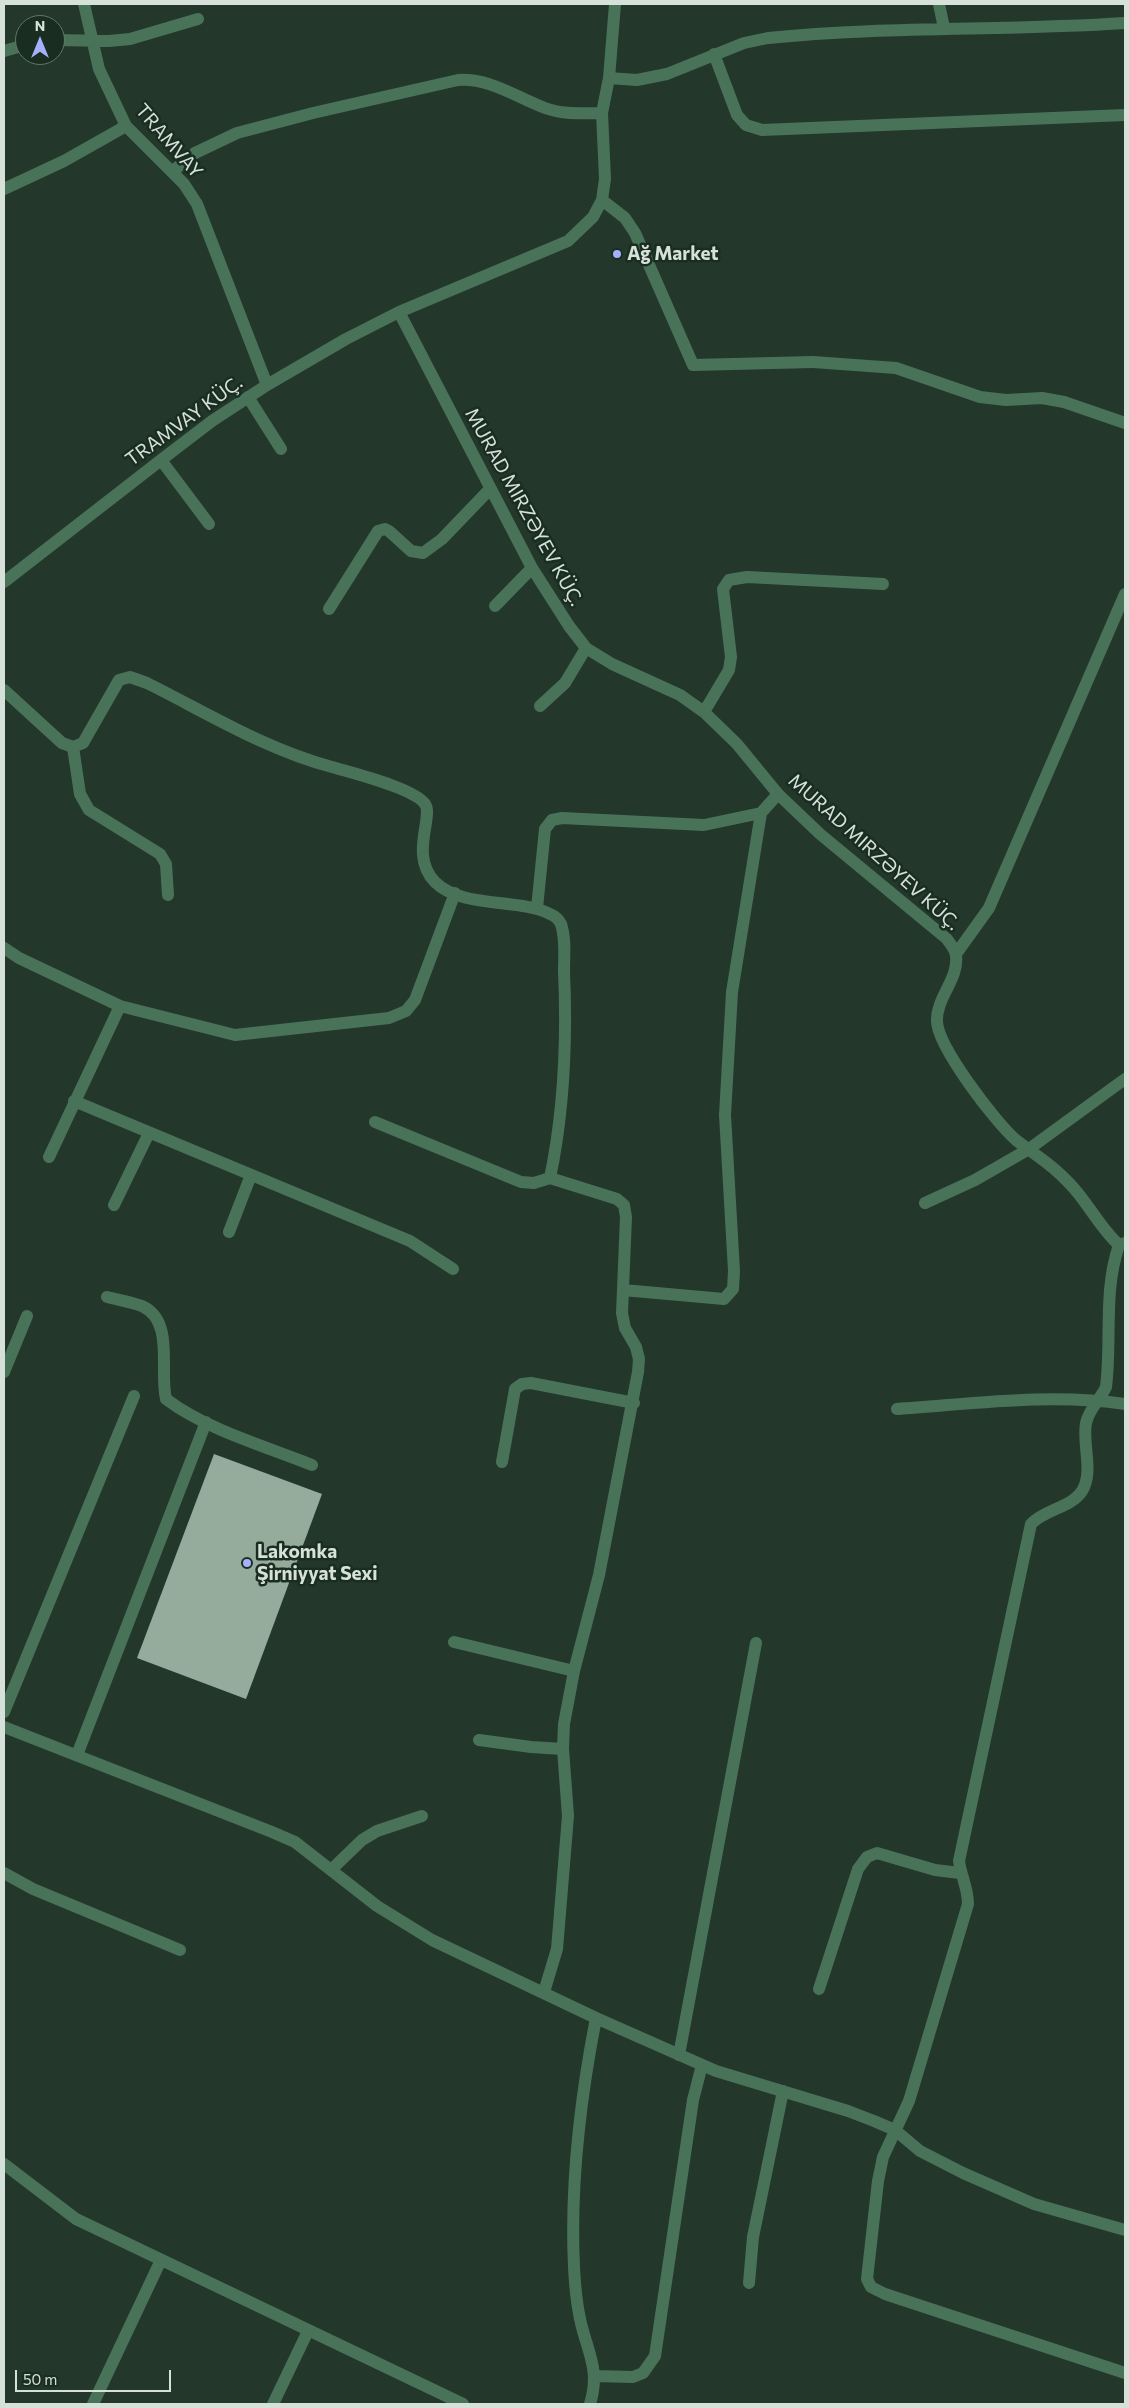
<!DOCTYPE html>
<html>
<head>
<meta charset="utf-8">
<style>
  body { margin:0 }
  #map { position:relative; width:1129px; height:2408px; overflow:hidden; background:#24372b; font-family:Commissioner,sans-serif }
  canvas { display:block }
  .frame { position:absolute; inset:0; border:5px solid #d6e1d9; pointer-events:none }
  .north { position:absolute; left:15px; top:15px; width:50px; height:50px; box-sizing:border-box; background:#1a2d21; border:1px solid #65756b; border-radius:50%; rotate:0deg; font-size:14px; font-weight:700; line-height:20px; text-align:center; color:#d6e1d9 }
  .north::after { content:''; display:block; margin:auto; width:18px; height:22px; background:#a5b1fc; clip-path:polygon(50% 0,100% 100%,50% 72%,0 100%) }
  .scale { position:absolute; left:15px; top:2370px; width:156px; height:22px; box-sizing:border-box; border:2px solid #d6e1d9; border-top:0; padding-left:6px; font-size:15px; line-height:18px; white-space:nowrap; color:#d6e1d9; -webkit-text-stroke:4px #1a2d21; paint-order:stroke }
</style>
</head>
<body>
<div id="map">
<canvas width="1129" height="2408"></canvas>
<div class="frame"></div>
<div class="north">N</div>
<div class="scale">50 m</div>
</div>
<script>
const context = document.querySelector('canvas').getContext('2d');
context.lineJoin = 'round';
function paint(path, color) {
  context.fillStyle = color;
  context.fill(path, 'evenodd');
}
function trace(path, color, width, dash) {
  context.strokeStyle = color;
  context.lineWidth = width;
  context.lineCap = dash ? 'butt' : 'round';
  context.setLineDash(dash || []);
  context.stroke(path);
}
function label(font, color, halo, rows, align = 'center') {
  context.font = font + ' Commissioner,sans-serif';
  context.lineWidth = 5;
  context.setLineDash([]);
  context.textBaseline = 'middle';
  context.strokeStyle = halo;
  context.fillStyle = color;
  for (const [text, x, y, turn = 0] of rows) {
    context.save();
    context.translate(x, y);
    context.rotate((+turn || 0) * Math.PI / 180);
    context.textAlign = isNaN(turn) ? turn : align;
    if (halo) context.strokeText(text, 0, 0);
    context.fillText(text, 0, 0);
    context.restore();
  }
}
const building = new Path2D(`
  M214,1454L322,1494L246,1699L137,1658Z`);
const lane = new Path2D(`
  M813,362L896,368L980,397L1006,400L1042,398L1064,402L1125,423
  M73,747L80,794L89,810L160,854L166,864L168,895
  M107,1297C119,1300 131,1302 142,1306C175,1321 159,1370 166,1399C207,1430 265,1446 312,1465
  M4,1712L134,1396
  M77,1755L206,1422
  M331,1870L362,1840L377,1831L422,1816
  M4,1873L33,1889L180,1950`);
const street = new Path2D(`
  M84,4L99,69L126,126L184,184L197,204L267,385
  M939,4L944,28
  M55,40L109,41L130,39L198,19
  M4,51L25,45
  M714,54L737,115L746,125L762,130L1125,115
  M609,78L637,80L667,74L744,43L768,38C886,26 1006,31 1125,23
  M173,171L195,153L237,133L313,113L458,80C490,78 516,97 545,108C563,115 582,113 602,113
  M4,189L64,161L126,126
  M602,200L625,218L635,233L693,365L813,362
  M399,312L532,568L569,626L586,648L612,664L680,695L704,712L737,744L778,794L820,834L947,939C950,944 956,950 956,956C959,979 936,998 937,1021C937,1046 996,1123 1016,1140C1035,1155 1052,1164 1069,1183C1088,1202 1099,1227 1119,1245L1125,1243
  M248,397L281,449
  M161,460L209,524
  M4,582L161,460L212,421L267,385L346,339L399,312L568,241L593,217L602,200L605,179L602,113L609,78L615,4
  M495,606L532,568
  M329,609L378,531L385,529L389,531L411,551L423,553L442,539L490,489
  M4,690L62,743L73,747L83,743L119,680L130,677L147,683C207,713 267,750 332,767C352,773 414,788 425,804C434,816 409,856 435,882C462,909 519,898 550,914C555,916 559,920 561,924C566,939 564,956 564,971C567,1039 564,1111 550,1178L617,1199L624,1205L626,1217L622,1313L625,1328L636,1347L639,1359L638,1372L599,1575L574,1671L564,1724L563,1749L568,1816L557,1949L544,1992
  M540,706L565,683L586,648
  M704,712L729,670L731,657L723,589L729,580L747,577L883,584
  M537,908L545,829L552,820L562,818L704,825L761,813L778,794
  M4,948L19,958L120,1006L235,1035L389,1018L406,1011L415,1000L455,893
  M956,954L989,908L1125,594
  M74,1101L410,1241L453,1269
  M375,1122L521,1182L534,1183L550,1178
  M49,1157L120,1006
  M925,1203L975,1180L1029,1149L1125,1079
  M114,1205L149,1133
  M229,1232L251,1175
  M1119,1245C1103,1292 1112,1339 1106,1387C1100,1400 1089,1409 1086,1423C1082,1444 1094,1472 1082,1491C1071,1508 1045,1509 1031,1524L959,1861C961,1876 968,1888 968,1904L909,2101L883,2157L878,2181L867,2279L871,2287L885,2294L1125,2373
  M623,1290L724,1299L733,1289L734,1271L725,1115L732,992L761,813
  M4,1372L27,1316
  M897,1409C972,1404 1050,1393 1125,1404
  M502,1462L515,1389L522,1384L531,1383L634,1403
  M454,1642L574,1671
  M4,1727L272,1832L295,1842L377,1906L432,1940L596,2018L716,2071L848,2111L874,2121L895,2130L920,2151L963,2173L1034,2204L1125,2230
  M479,1740L531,1747L563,1749
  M819,1989L858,1869L867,1857L877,1853L935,1870L960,1873
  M679,2055L756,1643
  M4,2164L76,2219L463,2404
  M749,2283L753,2237L783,2091
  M595,2376L633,2377L643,2373L655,2356L693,2100L702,2065
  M93,2404L161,2260
  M273,2404L308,2331
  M590,2404C599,2374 591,2359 583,2331C577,2310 575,2288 574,2267C570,2183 580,2100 596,2018`);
const markers = [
  [617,254,5,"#a5b1fc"],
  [247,1563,5,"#a5b1fc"]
];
const streetNames = [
  ["TRAMVAY",169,141,49],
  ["TRAMVAY KÜÇ.",184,421,-36],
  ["MURAD MIRZƏYEV KÜÇ.",524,507,61],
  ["MURAD MIRZƏYEV KÜÇ.",874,852,42]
];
const poiNames = [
  ["Ağ Market",627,254],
  ["Lakomka",257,1552],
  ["Şirniyyat Sexi",257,1574]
];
paint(building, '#95ab9c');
trace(lane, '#497359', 12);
trace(street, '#497359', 12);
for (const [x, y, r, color] of markers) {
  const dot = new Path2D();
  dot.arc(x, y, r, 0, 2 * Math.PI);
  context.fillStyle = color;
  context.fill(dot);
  trace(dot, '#1a2d21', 2);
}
label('19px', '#d6e1d9', '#1a2d21', streetNames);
label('bold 19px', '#d6e1d9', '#1a2d21', poiNames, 'left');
</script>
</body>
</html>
